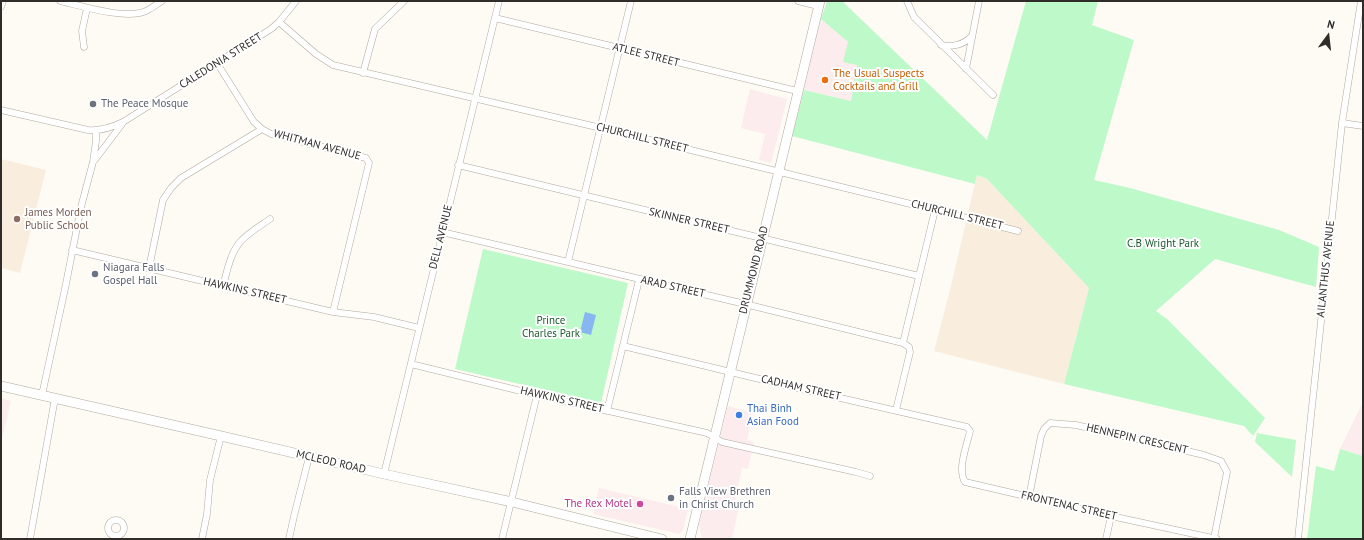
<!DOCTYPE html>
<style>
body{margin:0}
#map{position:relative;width:1364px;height:540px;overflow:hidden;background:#fefaf4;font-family:"PT Sans",sans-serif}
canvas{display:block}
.frame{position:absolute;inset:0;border:2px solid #2f2c29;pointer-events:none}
.north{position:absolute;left:1308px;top:16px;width:40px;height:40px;-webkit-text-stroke:3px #fff;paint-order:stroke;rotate:15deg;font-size:11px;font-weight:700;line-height:16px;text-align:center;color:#2f2c29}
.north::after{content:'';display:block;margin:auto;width:14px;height:18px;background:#2f2c29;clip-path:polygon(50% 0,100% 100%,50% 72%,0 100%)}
</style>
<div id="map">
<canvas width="1364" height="540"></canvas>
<div class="frame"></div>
<div class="north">N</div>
</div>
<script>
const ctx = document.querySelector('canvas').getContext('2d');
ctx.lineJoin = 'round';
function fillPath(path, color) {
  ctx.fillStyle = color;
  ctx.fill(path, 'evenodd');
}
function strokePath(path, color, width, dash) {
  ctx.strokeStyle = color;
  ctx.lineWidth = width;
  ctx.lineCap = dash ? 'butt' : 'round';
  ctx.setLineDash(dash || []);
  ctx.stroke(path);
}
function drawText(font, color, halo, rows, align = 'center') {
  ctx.font = font + ' "PT Sans",sans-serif';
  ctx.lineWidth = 4;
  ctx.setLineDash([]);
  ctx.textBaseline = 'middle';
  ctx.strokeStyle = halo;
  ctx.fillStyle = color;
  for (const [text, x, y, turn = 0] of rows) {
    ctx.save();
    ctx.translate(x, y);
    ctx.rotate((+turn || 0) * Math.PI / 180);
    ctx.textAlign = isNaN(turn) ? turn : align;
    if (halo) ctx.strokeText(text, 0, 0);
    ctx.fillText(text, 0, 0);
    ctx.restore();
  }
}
const commercial = new Path2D(`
 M821,19L848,42L857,65L851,101L804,90Z
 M750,89L787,99L771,163L759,160L765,134L741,128Z
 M1,398L11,401L1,443Z
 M1363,402V456L1340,449Z
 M728,406L753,413L747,440L754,442L748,469L742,468L734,505L739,506L732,539H702L699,524Z
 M599,488L688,509L683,530L679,534L593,514Z`);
const built = new Path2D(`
 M1,159L46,170L20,273L1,268Z
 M977,175L987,179L1089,288L1064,384L934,351L950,290Z`);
const green = new Path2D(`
 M827,1H842L987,140L1026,1H1098L1092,25L1134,40L1094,180L1130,188L1279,230L1319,247L1316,287L1215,259L1156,311L1167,319L1265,418L1253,436L1244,426L1064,384L1089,288L987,179L977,175L975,184L792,136L804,90L851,101L857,65L843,62L848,42L821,19Z
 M483,249L628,283L601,403L455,369Z
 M1257,433L1296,440L1292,477L1255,442Z
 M1340,449L1363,456V539H1307L1316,466L1334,471Z`);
const water = new Path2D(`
 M585,312L596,315L591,335L580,332Z`);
const street = new Path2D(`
 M60,1C82,6 125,20 146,11C152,8 157,4 162,1
 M798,1L818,6
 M907,1L914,17L993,95
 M1,7L3,1
 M495,18L797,91
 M279,22L316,54L333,65L601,128L935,210L1018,231
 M941,45C954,47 963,45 972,36
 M84,47L82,31L87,8
 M217,63L254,122L262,129L271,134L362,157L366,158L369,163L333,312
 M966,69L979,1
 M363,73L375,29L404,1
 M1,110L88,130C101,131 111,128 123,122L271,29L279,22L296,1
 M1342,123L1363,126
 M94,161L122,124
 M458,165L919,276
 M442,232L745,304L903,343L909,347L910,352L896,410
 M72,250L333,312L374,317L419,328
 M568,262L631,1
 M149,268L163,200L171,188L181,178L262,129
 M223,286C227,272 230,254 240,242C248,233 260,226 270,219
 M903,343L935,210
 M623,346L801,389L967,427L970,431C967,445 957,469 965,482L1111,516L1217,539
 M411,364L537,395L707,433L722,442L856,472L870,476
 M42,395L66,284L81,207L93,162L96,141V131
 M607,411L639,280
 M384,474L499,1
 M1029,497L1041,436L1044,429L1050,423L1076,425L1204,455L1221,461L1227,472L1214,538
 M108 528a8 8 0 1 1 16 0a8 8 0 1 1-16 0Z
 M30,539L55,398
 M202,539L207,514L210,480L221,436
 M289,539L294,516L309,457
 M502,539L537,395
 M1106,539L1111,516
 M1298,539L1342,123L1361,1`);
const secondary = new Path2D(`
 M1,386L221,436L384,474L512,502L662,539
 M690,539L820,1`);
const markers = [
 [825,80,4,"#e8710a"],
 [93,104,4,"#6b7280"],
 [17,219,4,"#8d6e63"],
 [95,274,4,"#6b7280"],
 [739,415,4,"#3f7fe0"],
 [671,498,4,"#6b7280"],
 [640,504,4,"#d1479c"]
];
const streetNames = [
 ["ATLEE STREET",646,55,14],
 ["CALEDONIA STREET",221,61,-32],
 ["CHURCHILL STREET",642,138,14],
 ["WHITMAN AVENUE",317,145,15],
 ["CHURCHILL STREET",957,215,14],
 ["SKINNER STREET",689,221,13],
 ["DELL AVENUE",441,237,-76],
 ["AILANTHUS AVENUE",1326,269,-84],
 ["DRUMMOND ROAD",754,270,-76],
 ["ARAD STREET",673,287,13],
 ["HAWKINS STREET",245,291,13],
 ["CADHAM STREET",801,388,13],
 ["HAWKINS STREET",562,400,13],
 ["HENNEPIN CRESCENT",1137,439,13],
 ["MCLEOD ROAD",331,462,13],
 ["FRONTENAC STREET",1069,506,13]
];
const foodNames = [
 ["The Usual Suspects",833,74],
 ["Cocktails and Grill",833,87]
];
const worshipNames = [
 ["The Peace Mosque",101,104],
 ["Niagara Falls",103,268],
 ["Gospel Hall",103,281],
 ["Falls View Brethren",679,492],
 ["in Christ Church",679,505]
];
const educationNames = [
 ["James Morden",25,213],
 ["Public School",25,226]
];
const parkNames = [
 ["C.B Wright Park",1163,244],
 ["Prince",551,321],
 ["Charles Park",551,334]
];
const shopNames = [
 ["Thai Binh",747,409],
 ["Asian Food",747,422]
];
const hotelNames = [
 ["The Rex Motel",632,504]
];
fillPath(commercial, '#fceced');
fillPath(built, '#f9eedd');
fillPath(green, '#bef9ca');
fillPath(water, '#87b6f1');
strokePath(street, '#afa89f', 7);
strokePath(secondary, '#afa89f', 10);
strokePath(street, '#fff', 6);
strokePath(secondary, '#fff', 9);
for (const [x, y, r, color] of markers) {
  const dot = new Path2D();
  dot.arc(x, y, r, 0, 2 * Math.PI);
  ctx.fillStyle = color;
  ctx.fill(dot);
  strokePath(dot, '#fff', 1.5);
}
drawText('11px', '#2f2c29', '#fff', streetNames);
drawText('11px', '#c56008', '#fff', foodNames, 'left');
drawText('11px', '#5b616d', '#fff', worshipNames, 'left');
drawText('11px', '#785e54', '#fff', educationNames, 'left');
drawText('11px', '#1c592f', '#fff', parkNames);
drawText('11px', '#366cbe', '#fff', shopNames, 'left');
drawText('11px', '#b23c85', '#fff', hotelNames, 'right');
</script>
